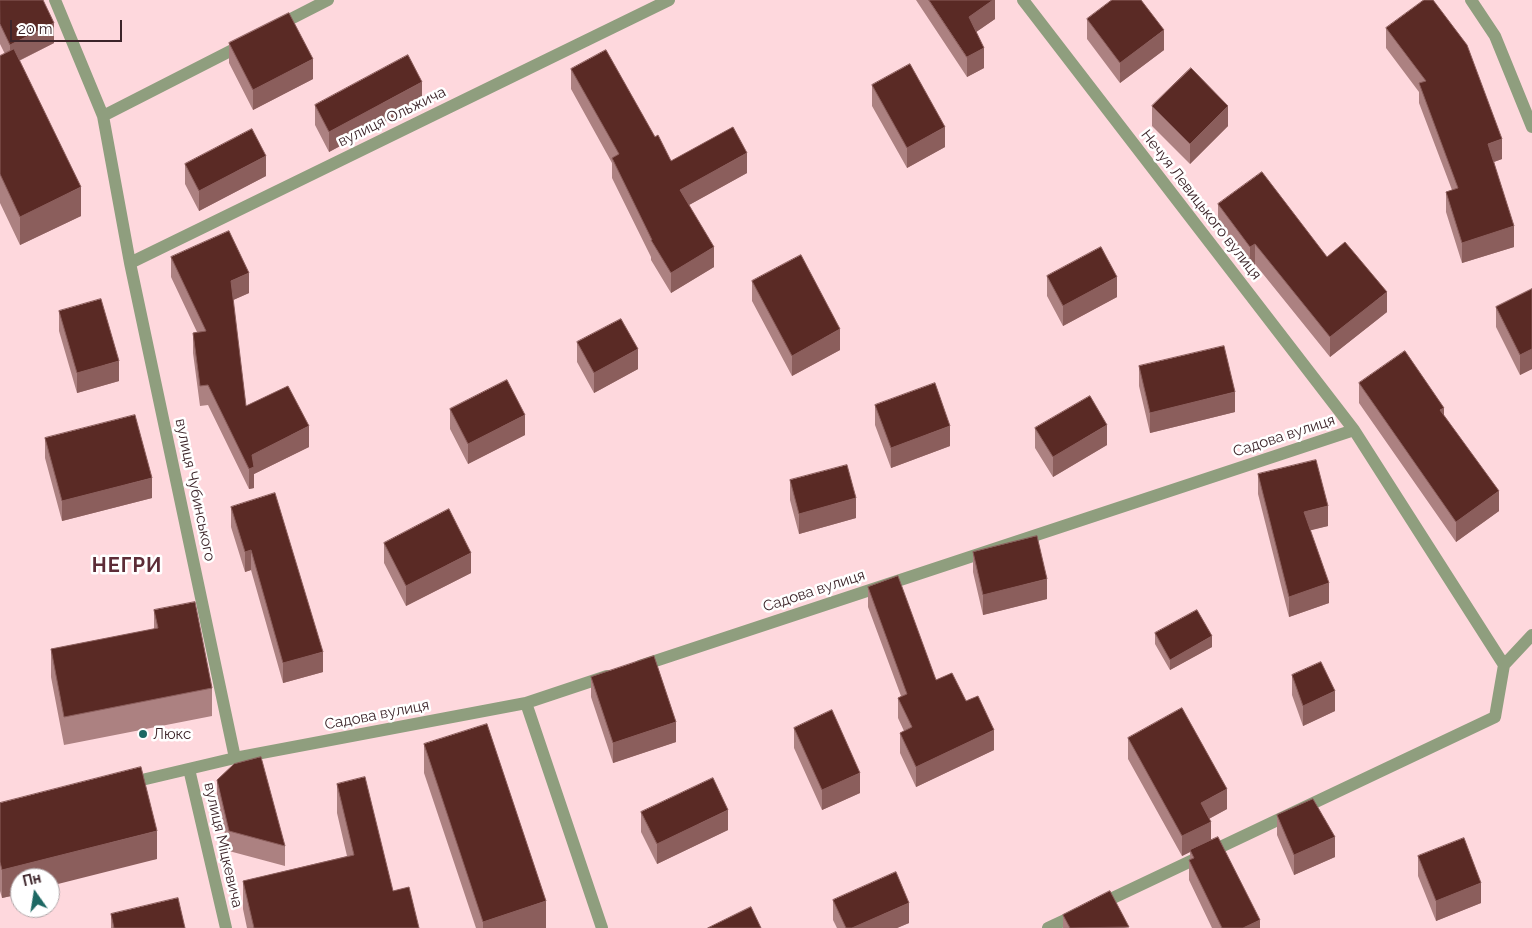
<!DOCTYPE html>
<meta charset="utf-8">
<style>
body{margin:0}
#map{position:relative;width:1532px;height:928px;overflow:hidden;background:#fed8dd;font-family:Raleway,sans-serif}
canvas{display:block}
.north{position:absolute;left:10px;top:868px;width:50px;height:50px;box-sizing:border-box;background:#fff;border:1px solid #b1a7a9;border-radius:50%;rotate:347deg;font-size:14px;font-weight:700;line-height:20px;text-align:center;color:#3c2429}
.north::after{content:'';display:block;margin:auto;width:18px;height:22px;background:#1d6863;clip-path:polygon(50% 0,100% 100%,50% 72%,0 100%)}
.scale{position:absolute;left:10px;top:20px;width:112px;height:22px;box-sizing:border-box;border:2px solid #3c2429;border-top:0;padding-left:6px;font-size:15px;line-height:18px;white-space:nowrap;color:#3c2429;-webkit-text-stroke:4px #fff;paint-order:stroke}
</style>
<div id="map">
<canvas width="1532" height="928"></canvas>
<div class="north">Пн</div>
<div class="scale">20 m</div>
</div>
<script>
const ctx = document.querySelector('canvas').getContext('2d');
ctx.lineJoin = 'round';
function strokePath(path, color, width, dash) {
  ctx.strokeStyle = color;
  ctx.lineWidth = width;
  ctx.lineCap = dash ? 'butt' : 'round';
  ctx.setLineDash(dash || []);
  ctx.stroke(path);
}
function fillPath(path, color) {
  ctx.fillStyle = color;
  ctx.fill(path, 'evenodd');
}
function drawText(font, color, halo, rows, align = 'center') {
  ctx.font = font + ' Raleway,sans-serif';
  ctx.lineWidth = 5;
  ctx.setLineDash([]);
  ctx.textBaseline = 'middle';
  ctx.strokeStyle = halo;
  ctx.fillStyle = color;
  for (const [text, x, y, turn = 0] of rows) {
    ctx.save();
    ctx.translate(x, y);
    ctx.rotate((+turn || 0) * Math.PI / 180);
    ctx.textAlign = isNaN(turn) ? turn : align;
    if (halo) ctx.strokeText(text, 0, 0);
    ctx.fillText(text, 0, 0);
    ctx.restore();
  }
}
const minor = new Path2D(`
 M55,0L103,116L130,263L235,758L129,783
 M1023,0L1354,430
 M1471,0L1495,36L1532,127
 M277,26L328,0
 M103,116L244,44
 M130,263L669,0
 M1504,665L1532,635
 M640,666L1354,430L1504,665L1495,717L1098,905
 M526,703L607,676
 M235,758L526,703L602,928
 M189,769L226,928
 M1048,928L1078,914`);
const wall = new Path2D(`
 M0,0L54,43L19,61L81,216L20,245L0,203V56L5,54L0,44Z
 M916,0H995V19L976,32L984,68L967,77Z
 M1087,19L1164,50L1120,83L1087,39Z
 M1386,28L1502,159L1494,162L1514,247L1462,263L1446,212V192L1452,190L1419,103V92L1386,48Z
 M229,43L313,79L253,110L229,63Z
 M571,69L655,137L671,161L747,173L689,205L714,267L671,293L651,260V257L612,178V163L571,89Z
 M872,85L945,147L907,168L872,106Z
 M422,102L329,152L315,125V105Z
 M1152,106L1228,126L1190,164L1152,126Z
 M185,164L266,176L199,211L185,184Z
 M1218,204L1327,257L1387,312L1330,357L1255,264L1250,267L1218,224Z
 M171,257L249,293L233,300L246,406L309,447L254,474V488L249,489L208,405L200,406L193,353V333L197,332L171,277Z
 M1047,276L1117,297L1063,326L1047,296Z
 M752,281L840,350L792,376L752,301Z
 M1532,289V369L1520,375L1496,327V307Z
 M59,311L119,381L77,393L59,331Z
 M577,342L638,369L594,393L577,362Z
 M1139,366L1235,412L1150,433L1139,386Z
 M1359,383L1444,416L1499,511L1456,542L1359,403Z
 M875,405L950,446L891,468L875,425Z
 M450,409L525,435L468,464L450,429Z
 M1035,428L1107,445L1053,477L1035,448Z
 M45,438L152,498L62,521L45,458Z
 M1258,474L1328,526L1310,530L1329,603L1289,617L1258,494Z
 M790,480L856,518L799,534L790,500Z
 M231,507L323,672L283,683L251,570L245,572L231,527Z
 M384,543L471,573L406,606L384,563Z
 M973,552L1047,599L983,615L973,572Z
 M868,587L936,680L966,701L994,750L916,787L900,753V733L904,731L898,718V698L901,696L868,607Z
 M154,610L212,688V716L64,745L51,677V649L154,629Z
 M1155,633L1212,647L1170,670L1155,644Z
 M1292,675L1335,711L1303,726L1292,695Z
 M591,677L676,742L613,763L591,697Z
 M794,728L860,793L822,810L794,748Z
 M1128,738L1227,809L1209,819L1211,840L1260,928H1212L1189,880V860H1190V852L1182,856L1128,759Z
 M424,744L546,928H476L424,773Z
 M217,780L285,846V866L229,851L217,800Z
 M337,784L393,891L419,928H247L243,909V881L347,856L337,813Z
 M0,803L157,859L20,878V894L2,898L0,891Z
 M641,812L728,830L657,864L641,832Z
 M1277,815L1335,857L1294,875L1277,835Z
 M1418,856L1481,903L1436,921L1418,876Z
 M833,900L909,923L897,928H837L833,920Z
 M111,914L185,928H111Z
 M1063,915L1129,928H1063Z`);
const shadedWall = new Path2D(`
 M993,0H995V19L969,37V17Z
 M54,23V43L10,65V45Z
 M1164,30V50L1120,83V63Z
 M984,48V68L967,77V57Z
 M313,59V79L253,110V90Z
 M422,82V102L329,152V132Z
 M1228,106V126L1190,164V144Z
 M945,127V147L907,168V148Z
 M1502,139V159L1488,164V144Z
 M747,153V173L680,210V190Z
 M266,156V176L199,211V191Z
 M81,187V216L20,245V217Z
 M1514,226V247L1462,263V243Z
 M1255,244V264L1250,267V247Z
 M714,247V267L671,293V273Z
 M249,273V293L231,301V281Z
 M1117,277V297L1063,326V306Z
 M1387,292V312L1330,357V337Z
 M840,329V350L792,376V356Z
 M638,349V369L594,393V373Z
 M1532,349V369L1520,375V355Z
 M119,361V381L77,393V373Z
 M1235,392V412L1150,433V413Z
 M1444,408V428L1440,410Z
 M525,415V435L468,464V444Z
 M1107,425V445L1053,477V457Z
 M309,426V447L254,474V488L249,489V469L252,455Z
 M950,426V446L891,468V448Z
 M152,478V498L62,521V501Z
 M1499,491V511L1456,542V522Z
 M856,498V518L799,534V514Z
 M1328,506V526L1304,532V512Z
 M251,550V570L245,572V552Z
 M471,553V573L406,606V586Z
 M1047,579V599L983,615V595Z
 M1329,583V603L1289,617V597Z
 M1212,636V647L1170,670V660Z
 M323,652V672L283,683V663Z
 M1335,691V711L1303,726V706Z
 M676,722V742L613,763V743Z
 M994,730V750L916,787V767Z
 M860,773V793L822,810V790Z
 M1227,789V809L1201,823V803Z
 M728,810V830L657,864V844Z
 M1211,822V842L1190,850V852L1182,856V836Z
 M157,831V859L50,886V878H20V894L2,898V870Z
 M1335,837V857L1294,875V855Z
 M1481,883V903L1436,921V901Z
 M546,901V928H483V922Z
 M909,903V923L897,928H852Z
 M1260,920V928H1243Z`);
const building = new Path2D(`
 M0,0H43L54,23L10,45L0,24Z
 M929,0H993L969,17L984,48L967,57Z
 M1112,0H1141L1164,30L1120,63L1087,19Z
 M1424,0H1433L1467,45L1502,139L1488,144L1514,226L1462,243L1446,192L1458,188L1419,83L1426,81L1386,28Z
 M289,13L313,59L253,90L229,43Z
 M14,49L81,187L20,217L0,174V56Z
 M606,50L655,137L658,135L671,161L733,127L747,153L680,190L714,247L671,273L651,240H652L612,158L619,154L571,69Z
 M408,55L422,82L329,132L315,105Z
 M910,64L945,127L907,148L872,85Z
 M1191,68L1228,106L1190,144L1152,106Z
 M252,129L266,156L199,191L185,164Z
 M1262,172L1327,257L1345,242L1387,292L1330,337L1255,244L1250,247L1218,204Z
 M229,231L249,273L231,281L246,406L288,386L309,426L252,455L254,467L249,469L208,385L200,386L193,333L206,331L171,257Z
 M1101,247L1117,277L1063,306L1047,276Z
 M801,255L840,329L792,356L752,281Z
 M1532,289V349L1520,355L1496,307Z
 M101,299L119,361L77,373L59,311Z
 M621,319L638,349L594,373L577,342Z
 M1224,346L1235,392L1150,413L1139,366Z
 M1405,351L1444,408L1440,410L1499,491L1456,522L1359,383Z
 M507,380L525,415L468,444L450,409Z
 M935,383L950,426L891,448L875,405Z
 M1090,396L1107,425L1053,457L1035,428Z
 M135,415L152,478L62,501L45,438Z
 M1316,460L1328,506L1304,512L1329,583L1289,597L1258,474Z
 M847,465L856,498L799,514L790,480Z
 M275,493L323,652L283,663L251,550L245,552L231,507Z
 M449,509L471,553L406,586L384,543Z
 M1037,536L1047,579L983,595L973,552Z
 M898,576L936,680L952,673L966,701L978,696L994,730L916,767L900,733L912,727L898,698L907,694L868,587Z
 M195,602L212,688L64,717L51,649L158,628L154,610Z
 M1197,610L1212,636L1170,660L1155,633Z
 M654,656L676,722L613,743L591,677Z
 M1321,662L1335,691L1303,706L1292,675Z
 M1182,708L1227,789L1201,803L1211,822L1182,836L1128,738Z
 M832,710L860,773L822,790L794,728Z
 M487,724L546,901L483,922L424,744Z
 M261,757L285,846L229,831L217,780L234,764Z
 M141,767L157,831L2,870L0,862V803Z
 M365,777L393,891L409,887L419,928H254L243,881L354,855L337,784Z
 M713,778L728,810L657,844L641,812Z
 M1313,799L1335,837L1294,855L1277,815Z
 M1218,837L1260,920L1243,928H1222L1189,860L1194,858L1190,850Z
 M1464,838L1481,883L1436,901L1418,856Z
 M896,872L909,903L852,928H846L833,900Z
 M1110,891L1129,927L1070,928L1063,915Z
 M178,898L185,928H114L111,914Z
 M751,907L761,928H708Z`);
const markers = [
 [143,734,5,"#1d6863"]
];
const streetNames = [
 ["вулиця Ольжича",392,117,-26],
 ["Нечуя Левицького вулиця",1201,205,52],
 ["Садова вулиця",1284,436,-18],
 ["вулиця Чубинського",195,490,78],
 ["Садова вулиця",814,591,-18],
 ["Садова вулиця",377,715,-11],
 ["вулиця Міцкевича",223,845,77]
];
const poiNames = [
 ["Люкс",153,734]
];
const districtNames = [
 ["НЕГРИ",127,566]
];
strokePath(minor, '#8f9e7e', 12);
fillPath(wall, '#ac8181');
fillPath(shadedWall, '#8b5e5c');
fillPath(building, '#5a2a25');
strokePath(building, '#8b5e5c', 1);
for (const [x, y, r, color] of markers) {
  const dot = new Path2D();
  dot.arc(x, y, r, 0, 2 * Math.PI);
  ctx.fillStyle = color;
  ctx.fill(dot);
  strokePath(dot, '#fff', 2);
}
drawText('15px', '#3c2429', '#fff', streetNames);
drawText('15px', '#3c2429', '#fff', poiNames, 'left');
ctx.letterSpacing = '1px';
drawText('bold 20px', '#5d2c37', '#fff', districtNames);
ctx.letterSpacing = '0px';
</script>
